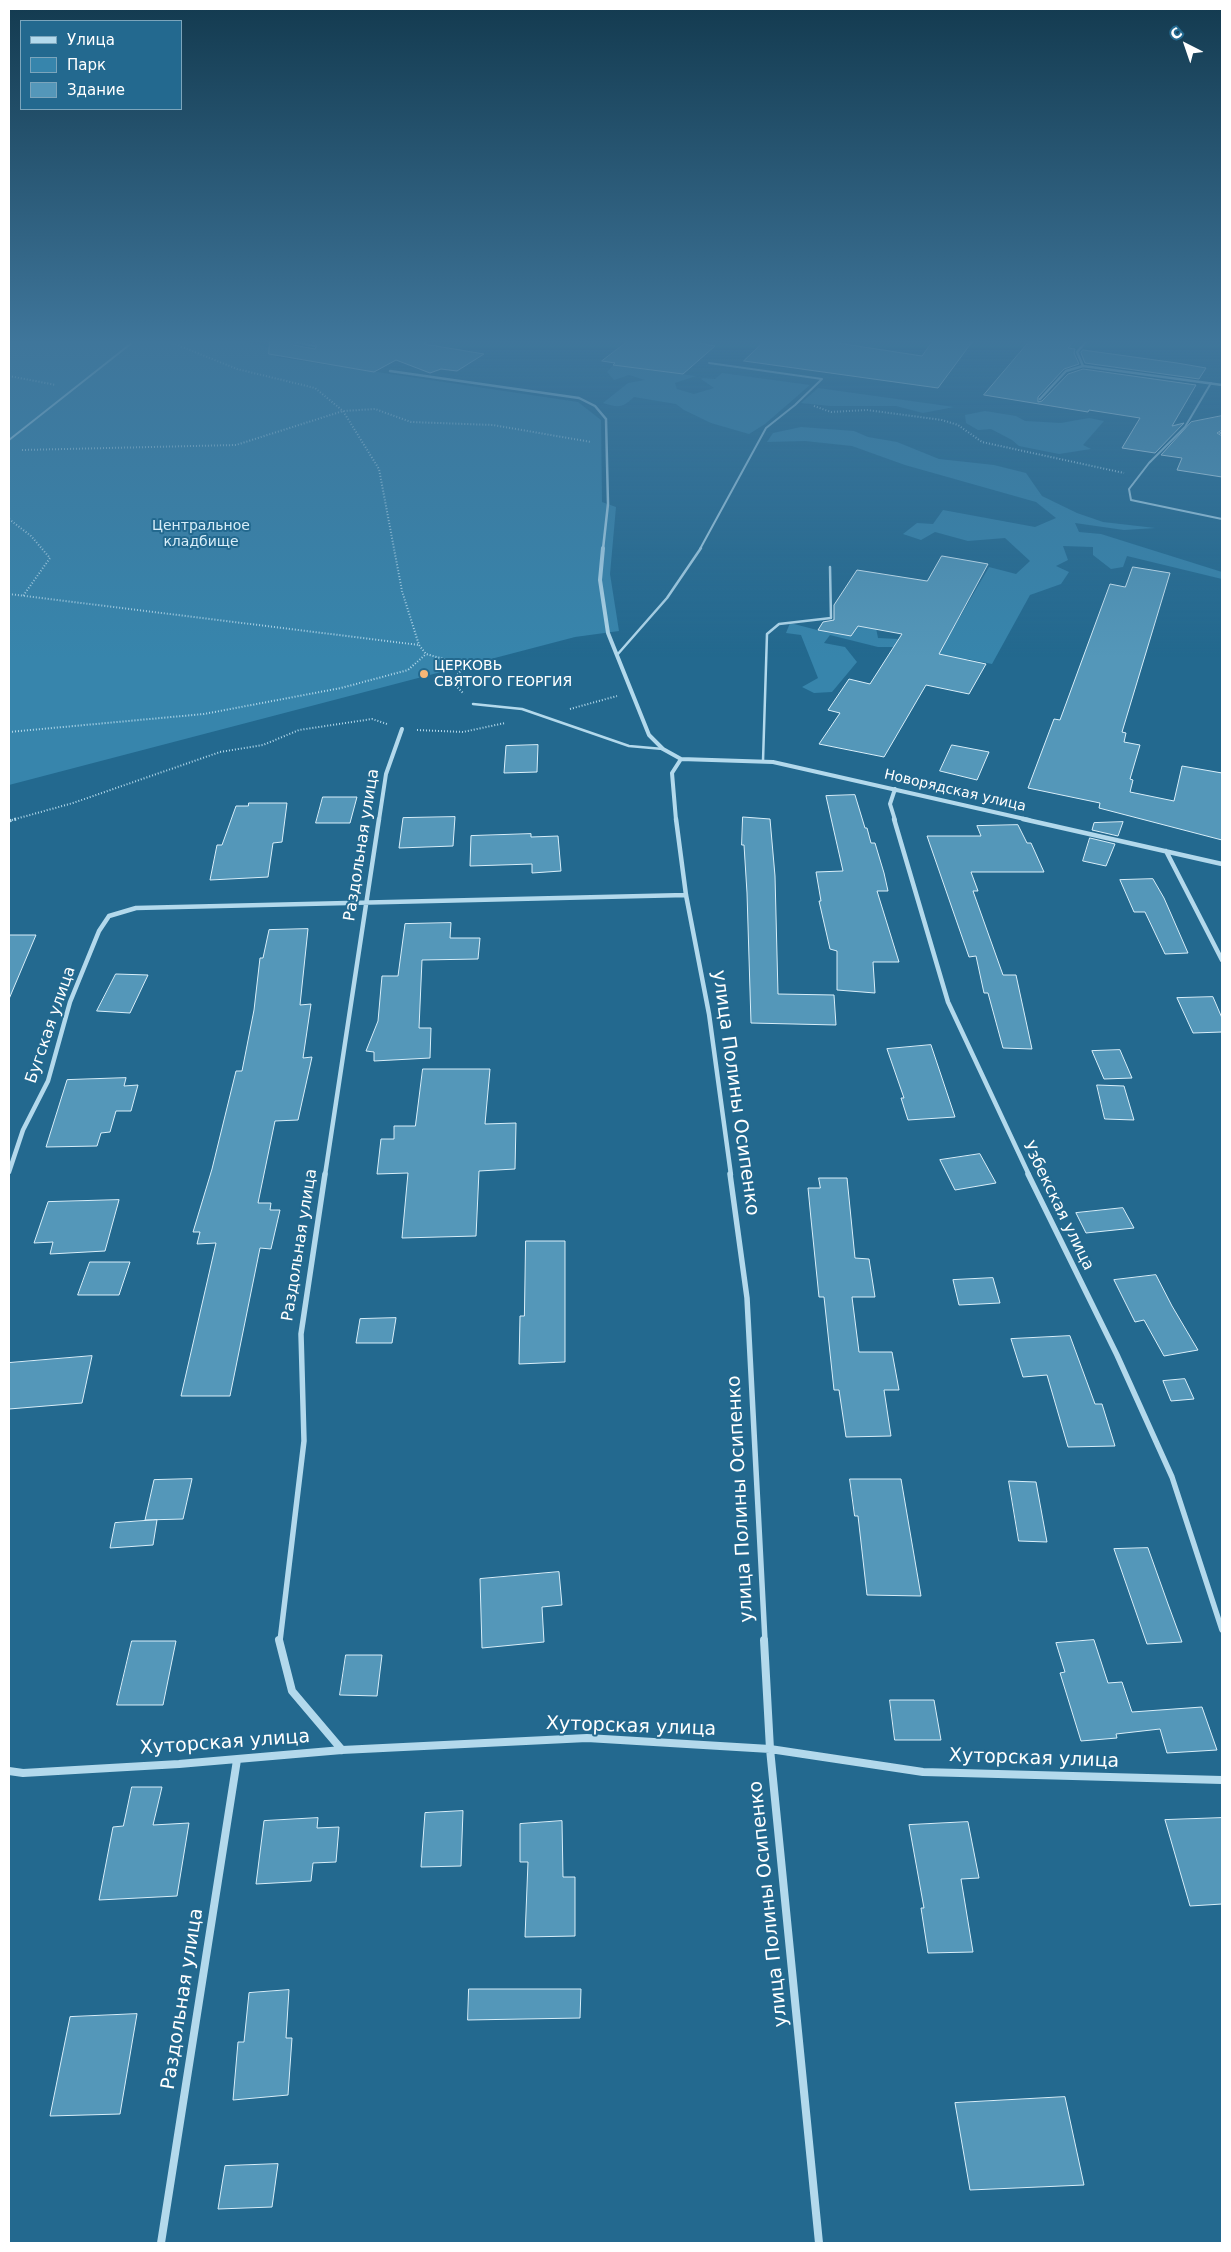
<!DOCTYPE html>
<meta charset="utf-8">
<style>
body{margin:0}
#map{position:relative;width:1231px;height:2252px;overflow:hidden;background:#23698f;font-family:"DejaVu Sans",sans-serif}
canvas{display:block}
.frame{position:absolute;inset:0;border:10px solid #fff;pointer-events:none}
.legend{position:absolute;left:20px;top:20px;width:162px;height:90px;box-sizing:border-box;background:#23698f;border:1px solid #7ba5bc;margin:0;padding:6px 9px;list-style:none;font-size:15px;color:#fff}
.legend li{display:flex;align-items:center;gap:10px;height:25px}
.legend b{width:25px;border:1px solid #7ba5bc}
.north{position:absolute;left:1161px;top:20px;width:50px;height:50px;-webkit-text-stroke:4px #23698f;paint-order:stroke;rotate:319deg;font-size:14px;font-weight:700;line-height:20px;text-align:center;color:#fff}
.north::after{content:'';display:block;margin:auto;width:18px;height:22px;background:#fff;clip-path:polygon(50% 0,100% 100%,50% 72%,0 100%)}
</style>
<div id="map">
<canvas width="1231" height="2252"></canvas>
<div class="frame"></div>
<ul class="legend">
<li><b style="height:6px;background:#b3d9ec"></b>Улица</li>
<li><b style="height:14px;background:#3785ac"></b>Парк</li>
<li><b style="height:14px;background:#5497b9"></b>Здание</li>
</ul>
<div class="north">С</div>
</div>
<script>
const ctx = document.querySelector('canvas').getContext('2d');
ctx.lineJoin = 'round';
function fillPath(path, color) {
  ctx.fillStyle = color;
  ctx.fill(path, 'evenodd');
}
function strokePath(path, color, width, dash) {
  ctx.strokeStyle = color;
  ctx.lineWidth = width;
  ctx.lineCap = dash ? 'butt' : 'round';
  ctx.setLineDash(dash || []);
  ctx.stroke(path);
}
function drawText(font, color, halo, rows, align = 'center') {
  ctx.font = font + ' "DejaVu Sans",sans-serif';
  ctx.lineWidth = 4;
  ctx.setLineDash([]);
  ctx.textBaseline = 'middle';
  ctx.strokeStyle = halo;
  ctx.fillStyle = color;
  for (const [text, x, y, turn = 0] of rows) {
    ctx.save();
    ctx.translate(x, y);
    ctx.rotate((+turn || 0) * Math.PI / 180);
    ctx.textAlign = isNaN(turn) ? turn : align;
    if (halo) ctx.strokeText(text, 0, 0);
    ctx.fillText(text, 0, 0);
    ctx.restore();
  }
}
const green = new Path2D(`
 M9,342H243L279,349L276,357L578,402L601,420L602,502L616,507L610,574L619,631L575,637L9,785Z
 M616,362L641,369L696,376L675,383L677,389L694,394L714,388L701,379L703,378L715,379L722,373L810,385L765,424L749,434L711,423L684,410L676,404L634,397C622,408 619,408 603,403L628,383L645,380L629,375L614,380L607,372Z
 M818,388L954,407L923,413L896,406H830L801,403Z
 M985,411L1016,416L1025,421L1061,423L1089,418L1104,421L1083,445L1091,449L1059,454L1019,446L1012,440L991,429L978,430L966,423L965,415Z
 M801,427L854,431L868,437L897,442L939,459L994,465L1026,473L1042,496L1077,513L1103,522L1155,528L1124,530L1075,523L1079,532L1101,534L1222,572V579L1127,556L1123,567L1111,569L1093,555V547L1063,546L1068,560L1056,566L1069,572L1061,584L1030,595L992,664L967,659L954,661L903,647H878L830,635L824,643L845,647L857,662L832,692L814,693L802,687L818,678L801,635L786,633L790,623L821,631L830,622L875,623L878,638L918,640L943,646L989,567L1016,574L1030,561L1005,538L968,541L935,532L921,540L903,534L917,523L933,524L943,510L1035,527L1056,518L1036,502L905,465L852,446L805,441L767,442L773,433Z`);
const building = new Path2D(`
 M270,342H291L293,345L315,349L317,345L311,342H427L424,344L484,354L457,371L441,369L430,373L396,360L374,372L269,354Z
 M627,342H693L715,346L683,374L613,365L615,363L602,361Z
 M764,342H831L922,356L932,342H972L938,388L744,361Z
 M1029,342H1073L1068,348L1075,349L1074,353L1079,364L1064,369L1038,397V402L1042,401L1068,374L1083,369L1196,385L1172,426L1184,423L1155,453L1122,448L1140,418L1089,410L1088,412L984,395Z
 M1083,350L1177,363L1206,368L1199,379L1085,363L1081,353Z
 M1222,416V430L1217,433L1222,436V477L1177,470L1182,458L1161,455L1191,422Z
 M942,556L988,564L939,654L986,664L969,694L926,685L884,757L819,744L840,713L828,710L849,679L870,684L902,634L858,626L851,636L818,630L823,622L834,620V605L857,570L927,581Z
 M1133,567L1170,573L1122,732L1126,733L1124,742L1140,745L1130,779L1133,780L1130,792L1174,801L1182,766L1222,773V840L1099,808L1100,803L1028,788L1054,719L1060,720L1110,584L1125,587Z
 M538,745L537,772L504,773L506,746Z
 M952,745L989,752L977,780L940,771Z
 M855,795L865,828H867L871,843H875L884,873L888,891H877L899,962H873L875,993L837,990V951L830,949L819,901H821L816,872L843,871L826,796Z
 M323,797H357L350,823H316Z
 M249,803H287L282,842L273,843L268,877L210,880L217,845H222L236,806H248Z
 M455,817L453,846L399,848L403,818Z
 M743,817L770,819L775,876L778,994L834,995L836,1025L751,1023L747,893L744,845H742Z
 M1123,822L1118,836L1092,830L1094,823Z
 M1018,825L1027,843H1031L1044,872H971L978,891H973L1003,975H1016L1032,1049L1003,1048L988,993H984L976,956L969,957L927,836H981L977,826Z
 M531,834V837L558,836L561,871L532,873V864L470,866L471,836Z
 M1090,838L1115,844L1106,866L1083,861Z
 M1153,879L1164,898L1188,953L1165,954L1145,912H1134L1120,880Z
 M451,923L450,938H480L478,959L422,960L419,1028H431L430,1058L374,1061V1052L366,1051L378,1021L382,976H398L405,924Z
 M308,929L300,1005L311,1004L303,1058L312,1057L298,1120L275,1121L258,1203H271L270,1210H280L271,1249L260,1248L230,1396H181L216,1243L197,1244L200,1232H193L212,1169L236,1071H242L254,1010L260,958H263L269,930Z
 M9,935H36L9,999Z
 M116,974L148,975L130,1013L97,1011Z
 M1213,997L1222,1018V1032L1193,1033L1177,998Z
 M931,1045L955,1117L908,1120L901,1098H904L887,1049Z
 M1120,1050L1132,1078L1104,1079L1092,1051Z
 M423,1069H490L485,1124L516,1123L515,1169L479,1171L476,1236L402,1238L408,1173L377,1174L381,1139H394V1126H415Z
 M126,1078L124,1086L138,1085L131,1111H116L110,1132L101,1133L97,1146L46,1147L67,1080Z
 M1097,1085L1124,1086L1134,1120L1105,1119Z
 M980,1154L996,1183L955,1190L940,1160Z
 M819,1178H847L855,1258L869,1259L875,1297H852L859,1352H892L899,1390H884L891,1436L846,1437L839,1390H834L824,1297H819L811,1219L808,1188H820Z
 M119,1200L105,1251L50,1254L53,1242L34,1243L48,1202Z
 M1123,1208L1134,1228L1086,1233L1076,1213Z
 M526,1241H565V1362L519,1364L520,1316H524Z
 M90,1262H130L119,1295H78Z
 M1156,1275L1172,1306L1198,1350L1164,1356L1144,1320L1135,1322L1114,1280Z
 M993,1278L1000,1303L959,1305L953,1280Z
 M396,1318L392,1343H356L360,1319Z
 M1070,1336L1095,1404H1102L1115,1446L1068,1447L1047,1375L1023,1377L1011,1339Z
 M92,1356L82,1403L9,1409V1363Z
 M1185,1379L1194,1399L1171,1401L1163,1381Z
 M192,1479L183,1519L145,1520L154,1480Z
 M850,1479H901L921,1596L867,1595L858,1516H855Z
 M1009,1481L1036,1482L1047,1542L1019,1541Z
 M157,1520L153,1545L110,1548L115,1523Z
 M1148,1548L1168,1604L1182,1642L1147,1644L1114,1549Z
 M559,1572L562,1605L542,1607L544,1642L482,1648L480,1579Z
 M1094,1640L1108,1683L1122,1682L1132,1712L1202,1707L1217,1750L1167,1753L1160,1729L1116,1734L1117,1738L1081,1741L1060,1673L1065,1672L1056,1643Z
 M132,1641H176L163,1705H117Z
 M346,1655H382L377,1696L340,1695Z
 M890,1700H934L941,1740H895Z
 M132,1787H162L153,1825L189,1823L177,1896L99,1900L113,1827L123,1826Z
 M463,1811L461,1866L421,1867L425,1813Z
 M318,1818L317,1828L339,1827L336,1862L313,1863L311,1881L256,1884L264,1821Z
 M1222,1818V1904L1190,1906L1165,1820Z
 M562,1821L563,1877H575V1936L525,1937L528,1862H520V1824Z
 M968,1822L979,1878L961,1879L973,1952L928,1953L921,1908H924L909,1825Z
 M469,1989H581L580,2018L468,2020Z
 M289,1990L286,2038H292L288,2095L233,2100L238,2042H244L249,1993Z
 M137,2014L120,2114L50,2116L70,2017Z
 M1065,2097L1084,2185L970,2190L955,2103Z
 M278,2164L272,2207L218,2209L225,2166Z`);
const pathFar1 = new Path2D(`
 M170,342L237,369L315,388L343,411L379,469L402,591L419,645L426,654L465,665L452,682L464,694
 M9,376L56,385
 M814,406L831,412L867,410L942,420L958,425L982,442L1124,473
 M22,450L236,445L343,411L375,409L411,422L493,425L591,442
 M9,519L31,536L50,558L23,596
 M9,594L419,645
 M570,709L617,696
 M417,730L463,732L505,723
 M9,732L204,714L341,688L408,670L426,654
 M12,820L73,803L220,752L263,745L299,730L372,719L387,724`);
const path = new Path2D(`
 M9,821L16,819`);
const laneFar1 = new Path2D(`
 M294,342L315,346
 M1211,383L1185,427L1149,463L1129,489L1131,500L1222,519
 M1220,433H1222
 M9,440L133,342
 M700,549L766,428L795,405L822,379L709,363`);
const lane = new Path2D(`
 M617,655L667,598L701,548
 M473,704L522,709L629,746L663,749
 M763,761L767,634L779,624L831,618L830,567`);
const streetFar4 = new Path2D(`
 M1083,366L1077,352L1086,342
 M390,371L579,398L595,406L606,419L608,504L603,549
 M1040,399L1066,371L1083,366L1222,385`);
const streetFar3 = new Path2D(`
 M603,548L600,580L608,633L649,735L663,749L681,759L773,762L1029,820
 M379,820L386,774L402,729
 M676,820L672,773L681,759
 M895,820L890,804L895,789`);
const streetFar2 = new Path2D(`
 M676,819L686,895L709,1014L731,1175
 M894,819L948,1002L1029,1175
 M1023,819L1222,864
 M1166,851L1222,960
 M9,1172L23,1130L48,1081L70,1002L99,931L109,916L136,908L686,895
 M325,1175L379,819`);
const streetFar1 = new Path2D(`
 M730,1174L747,1298L765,1641
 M1028,1174L1117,1355L1172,1477L1222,1630
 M280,1641L304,1441L301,1334L325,1174`);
const street = new Path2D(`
 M279,1640L292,1691L342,1750
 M764,1640L770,1749L819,2243
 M9,1771L23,1773L179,1764L342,1750L587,1738L770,1749L923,1772L1222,1780
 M161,2243L237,1760`);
const markers = [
 [424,674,5,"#f7b676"]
];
const farParknames = [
 ["Центральное",201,526],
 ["кладбище",201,542]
];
const farPoinames = [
 ["ЦЕРКОВЬ",434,666],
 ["СВЯТОГО ГЕОРГИЯ",434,682]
];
const farStreetnames = [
 ["Новорядская улица",955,791,13]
];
const streetNames = [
 ["Раздольная улица",362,845,-81],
 ["Бугская улица",51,1025,-71],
 ["Узбекская улица",1058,1206,64],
 ["Раздольная улица",300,1245,-81]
];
const nearStreetnames = [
 ["улица Полины Осипенко",735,1093,82],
 ["улица Полины Осипенко",741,1499,-93],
 ["Хуторская улица",631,1727,2],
 ["Хуторская улица",225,1743,-4],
 ["Хуторская улица",1034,1759,2],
 ["улица Полины Осипенко",769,1904,-96],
 ["Раздольная улица",183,1999,-81]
];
fillPath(green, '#3785ac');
fillPath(building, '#5497b9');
strokePath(building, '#d8eef9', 1);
strokePath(pathFar1, '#b3d9ec', 2, [1, 2]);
strokePath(path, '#b3d9ec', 3, [2.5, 3]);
strokePath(laneFar1, '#b3d9ec', 2);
strokePath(lane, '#b3d9ec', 2.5);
strokePath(streetFar4, '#b3d9ec', 2.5);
strokePath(streetFar3, '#b3d9ec', 4);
strokePath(streetFar2, '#b3d9ec', 4.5);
strokePath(streetFar1, '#b3d9ec', 5.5);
strokePath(street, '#b3d9ec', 8);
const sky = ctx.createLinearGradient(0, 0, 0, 658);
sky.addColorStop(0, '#133a4f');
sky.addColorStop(0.52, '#3f769b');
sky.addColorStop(1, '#3f769b00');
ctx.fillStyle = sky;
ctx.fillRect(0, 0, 1231, 658);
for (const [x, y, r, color] of markers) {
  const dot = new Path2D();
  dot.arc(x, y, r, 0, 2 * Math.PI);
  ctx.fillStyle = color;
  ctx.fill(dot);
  strokePath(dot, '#23698f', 2);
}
drawText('14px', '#d8eef9', '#23698f', farParknames);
drawText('14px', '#fff', '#23698f', farPoinames, 'left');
drawText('14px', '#fff', '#23698f', farStreetnames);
drawText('16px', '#fff', '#23698f', streetNames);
drawText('19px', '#fff', '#23698f', nearStreetnames);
</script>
